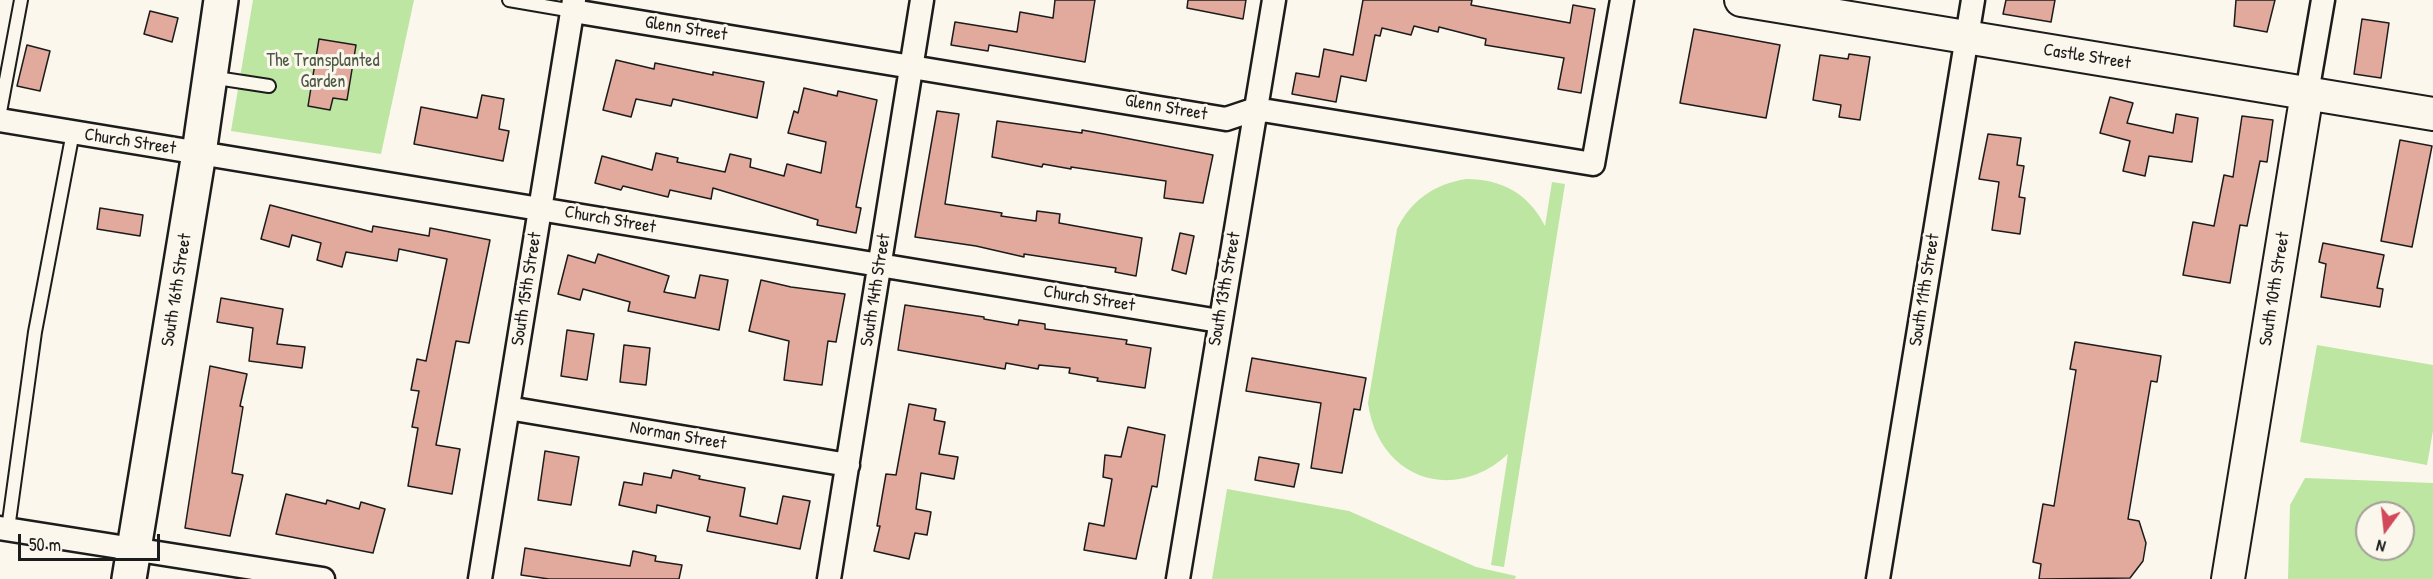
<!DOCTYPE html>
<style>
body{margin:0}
#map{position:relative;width:2433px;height:579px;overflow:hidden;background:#fbf7ec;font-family:"Patrick Hand",sans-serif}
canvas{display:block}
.north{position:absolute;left:2355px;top:501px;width:60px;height:60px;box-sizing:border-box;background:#fbf7ec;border:2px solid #a29f99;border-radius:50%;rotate:195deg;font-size:16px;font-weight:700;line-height:24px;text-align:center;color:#1c1c1c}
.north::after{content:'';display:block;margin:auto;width:21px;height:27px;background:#d1495b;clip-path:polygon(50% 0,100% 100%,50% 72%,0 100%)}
.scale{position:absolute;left:18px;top:534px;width:142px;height:27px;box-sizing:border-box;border:3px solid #1c1c1c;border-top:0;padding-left:8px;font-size:18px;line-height:21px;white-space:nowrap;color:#1c1c1c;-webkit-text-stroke:4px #fbf7ec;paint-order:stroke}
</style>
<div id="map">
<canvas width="2433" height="579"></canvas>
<div class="north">N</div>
<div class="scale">50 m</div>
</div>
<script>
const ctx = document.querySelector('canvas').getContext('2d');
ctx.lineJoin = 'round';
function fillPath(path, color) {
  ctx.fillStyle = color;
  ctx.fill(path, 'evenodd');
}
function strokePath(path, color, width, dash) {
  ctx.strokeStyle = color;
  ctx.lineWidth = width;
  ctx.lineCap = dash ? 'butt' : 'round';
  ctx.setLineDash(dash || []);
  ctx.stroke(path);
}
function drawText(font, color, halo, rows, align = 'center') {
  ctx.font = font + ' "Patrick Hand",sans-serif';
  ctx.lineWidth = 6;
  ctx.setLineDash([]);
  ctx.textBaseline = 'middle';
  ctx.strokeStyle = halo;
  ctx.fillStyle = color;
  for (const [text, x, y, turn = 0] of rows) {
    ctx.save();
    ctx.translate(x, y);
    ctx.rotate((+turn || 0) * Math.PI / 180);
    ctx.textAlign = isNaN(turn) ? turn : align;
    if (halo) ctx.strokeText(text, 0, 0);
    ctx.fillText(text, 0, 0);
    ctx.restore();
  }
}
const green = new Path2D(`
 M253,0H414L381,154L231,131Z
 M1466,179C1502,179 1529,194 1545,226L1552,182L1565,184L1504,567L1491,565L1508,454C1453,505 1378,478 1368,403L1397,229C1411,200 1435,184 1466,179Z
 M2317,345L2433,365V431L2427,465L2300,442Z
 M2305,478L2433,483V579H2288L2290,505ZM2367,513H2403V549H2367Z
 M1227,489L1349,511L1476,567L1516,576L1515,579H1212Z`);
const building = new Path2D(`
 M1055,0H1095L1085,62L989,45L988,51L951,45L955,22L1017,32L1020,12L1053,18Z
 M1188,0H1246L1243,19L1187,8Z
 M1363,0H1472L1471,5L1570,23L1573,5L1595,9L1581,93L1558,89L1564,58L1485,45L1486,39L1439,27L1438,32L1414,26L1411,35L1382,28L1380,36L1375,35L1366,81L1341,76L1336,102L1292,94L1296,73L1319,77L1324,49L1353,55Z
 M2006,0H2055L2051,22L2003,14Z
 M2236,0H2275L2267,32L2234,26Z
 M150,11L178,18L172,42L144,34Z
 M2362,19L2389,23L2381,78L2354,74Z
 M1694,29L1780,45L1766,118L1680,103Z
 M319,39L356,45L347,100L333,98L330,110L308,106Z
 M27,45L50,51L40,91L17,86Z
 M1849,54L1870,57L1860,120L1839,117L1841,105L1813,100L1820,55L1848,59Z
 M616,60L654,69L655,63L713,75V72L764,82L757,118L673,99L671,106L636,99L631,117L603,110Z
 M804,88L837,96L838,91L877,100L856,207L861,208L856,233L817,225L818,220L713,188L711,199L670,190L668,197L623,186L621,190L595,183L602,156L652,170L656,153L678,158L677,162L725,172L730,154L751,159L750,167L784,176L787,164L821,173L826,142L788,133L794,111L798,113Z
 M482,95L504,99L499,129L509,131L503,161L414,144L421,107L477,118Z
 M2110,97L2133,103L2127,123L2173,133L2176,114L2198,118L2192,162L2149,156L2145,176L2123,171L2130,141L2100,133Z
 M937,111L959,114L945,204L1002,213L1001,216L1036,221L1037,211L1060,214L1059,223L1142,238L1136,276L1115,272L1116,268L1024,254V257L976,246L915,237Z
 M2242,116L2273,120L2267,162L2260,161L2247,226L2240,225L2230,283L2183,275L2193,222L2214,226L2224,175L2233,177Z
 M997,121L1082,133V130L1104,134L1213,155L1203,203L1164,198L1166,181L1071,167V169L1043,164L1042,167L992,157Z
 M1988,134L2021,138L2017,165L2024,166L2019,197L2025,198L2020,234L1992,230L1999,182L1979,179Z
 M2400,140L2432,146L2412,247L2381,241Z
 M270,205L372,232L373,226L429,236L430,228L490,240L469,343L456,341L436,445L460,449L452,494L408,486L418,428L412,427L419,391L411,390L417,359L426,361L447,259L399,249L397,261L346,252L342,267L317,260L321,243L292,235L289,247L261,239Z
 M100,208L143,215L140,236L97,229Z
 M1180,233L1194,236L1186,274L1172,270Z
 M2323,243L2384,255L2377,288L2383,289L2380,307L2321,297L2326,264L2319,262Z
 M598,254L669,276L664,292L695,298L700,275L728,280L719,330L628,311L630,302L583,289L580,300L558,294L568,255L595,263Z
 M761,280L791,287L845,294L836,342L828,341L822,385L784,380L789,341L749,331Z
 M221,298L283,309L277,344L305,347L302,368L249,361L253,328L217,322Z
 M905,305L984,317V319L1018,325L1019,320L1045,324V329L1127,340L1126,344L1151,348L1145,388L1097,381L1098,378L1069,373L1070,368L1039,365L1038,369L1006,363L1005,369L898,350Z
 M567,330L594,334L587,380L561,376Z
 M2075,342L2161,356L2157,382L2151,381L2128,519L2139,521L2146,543L2143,561L2130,578L2039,579L2041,564L2033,562L2043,504L2054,506L2076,370L2070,369Z
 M624,345L650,348L646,385L620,382Z
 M1252,358L1366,378L1360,410L1354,409L1342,473L1311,468L1321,403L1246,391Z
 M210,366L247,374L240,406L243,407L232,473L243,475L230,536L185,528Z
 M909,404L936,409L934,420L945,422L939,454L958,457L954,479L921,473L916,509L931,512L927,535L915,533L909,559L874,551L880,526H877L886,474L896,475Z
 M1128,427L1165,435L1157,487L1152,486L1136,559L1084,550L1089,523L1104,526L1112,479L1103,477L1105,455L1121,457Z
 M545,451L579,457L571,505L538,500Z
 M1259,457L1299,464L1294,487L1255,480Z
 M673,470L700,476L699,479L745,488L740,516L777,524L783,496L810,501L800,549L707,531L710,517L657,505L656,513L619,505L624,482L642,485L644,473L671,478Z
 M286,494L326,504L327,500L359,509L361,502L385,509L373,553L276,534Z
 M525,548L630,566L633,551L656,556L655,561L682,565L679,579H549L521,575Z`);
const lane = new Path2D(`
 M509,0L573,11
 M210,77L269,86
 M0,112L21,0
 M8,529L35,332L73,132`);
const street = new Path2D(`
 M573,11L1226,119L1256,109L1593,164L1622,0
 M2307,93L2323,0
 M0,120L1219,321
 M508,408L848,465
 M0,528L323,579
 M480,579L574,0
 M829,579L922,0
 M1178,579L1274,0
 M1878,579L1973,0`);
const secondary = new Path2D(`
 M1741,0L2433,114
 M2228,579L2307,93`);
const primary = new Path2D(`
 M129,579L199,153L221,0`);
const streetNames = [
 ["Glenn Street",686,29,9],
 ["Castle Street",2087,57,9],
 ["Glenn Street",1166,108,10],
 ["Church Street",130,142,9],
 ["Church Street",610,220,10],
 ["South 15th Street",527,289,-81],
 ["South 13th Street",1225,289,-80],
 ["South 10th Street",2275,289,-81],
 ["South 16th Street",177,290,-81],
 ["South 14th Street",876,290,-81],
 ["South 11th Street",1925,290,-81],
 ["Church Street",1089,299,9],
 ["Norman Street",678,436,10]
];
const parkNames = [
 ["The Transplanted",323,61],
 ["Garden",323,82]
];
fillPath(green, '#bde6a2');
fillPath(building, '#e2a99d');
strokePath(building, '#1c1c1c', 1.5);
strokePath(lane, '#1c1c1c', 16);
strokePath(street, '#1c1c1c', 27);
strokePath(secondary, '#1c1c1c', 36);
strokePath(primary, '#1c1c1c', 38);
strokePath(lane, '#fbf7ec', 12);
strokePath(street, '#fbf7ec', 22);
strokePath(secondary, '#fbf7ec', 32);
strokePath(primary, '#fbf7ec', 33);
drawText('18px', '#1c1c1c', '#fbf7ec', streetNames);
drawText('18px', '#4c5944', '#fbf7ec', parkNames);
</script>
